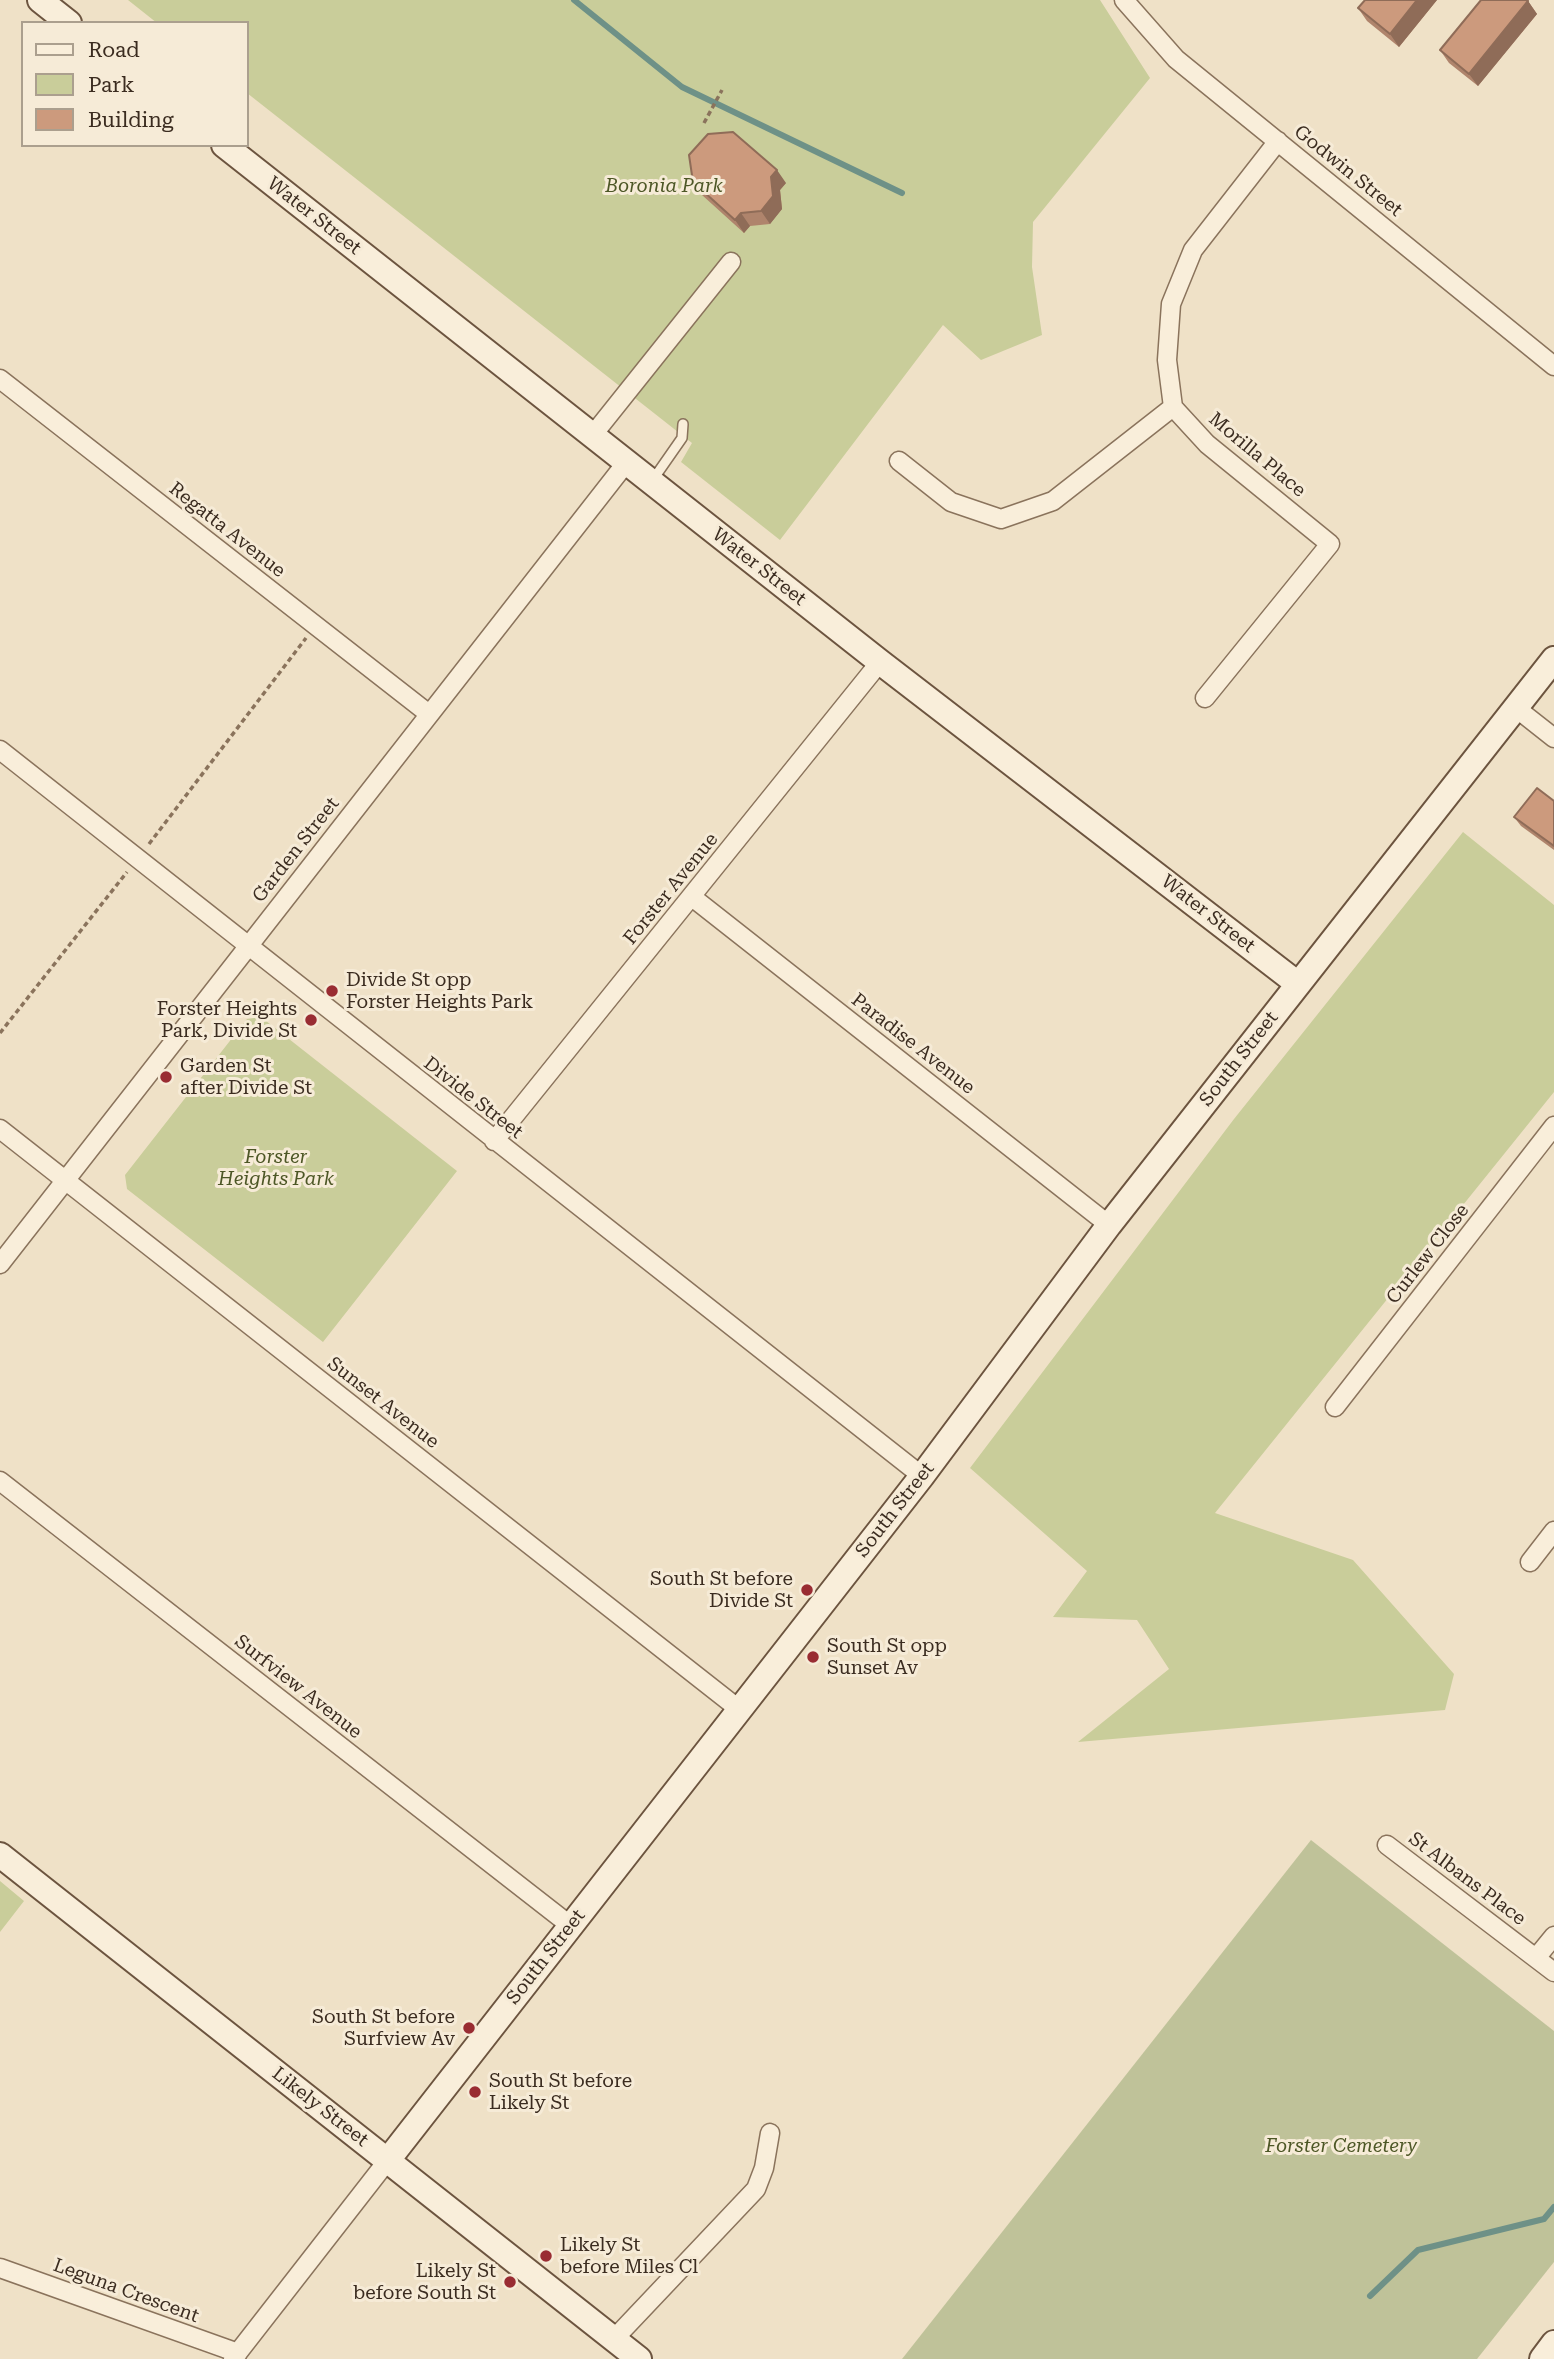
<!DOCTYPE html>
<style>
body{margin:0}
#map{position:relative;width:1554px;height:2359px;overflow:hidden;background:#efe1c7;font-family:"Roboto Serif",serif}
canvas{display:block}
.legend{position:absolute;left:21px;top:21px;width:228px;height:126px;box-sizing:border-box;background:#f6ebd7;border:2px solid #ab9f8e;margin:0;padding:9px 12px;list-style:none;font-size:21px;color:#3b2c20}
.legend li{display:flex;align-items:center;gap:14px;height:35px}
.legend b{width:35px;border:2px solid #ab9f8e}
</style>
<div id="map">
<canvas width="1554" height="2359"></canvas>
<ul class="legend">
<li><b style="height:9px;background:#f9eeda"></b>Road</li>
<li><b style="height:19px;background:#c9cd9a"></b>Park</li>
<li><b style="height:19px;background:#cc9a7d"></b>Building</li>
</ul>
</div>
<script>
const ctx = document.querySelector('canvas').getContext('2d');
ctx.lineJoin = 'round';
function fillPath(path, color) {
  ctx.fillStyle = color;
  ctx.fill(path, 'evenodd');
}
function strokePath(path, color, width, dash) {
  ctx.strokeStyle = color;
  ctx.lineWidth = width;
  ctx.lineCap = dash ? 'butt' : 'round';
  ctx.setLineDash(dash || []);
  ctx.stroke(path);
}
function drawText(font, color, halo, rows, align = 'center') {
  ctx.font = font + ' "Roboto Serif",serif';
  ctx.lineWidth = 6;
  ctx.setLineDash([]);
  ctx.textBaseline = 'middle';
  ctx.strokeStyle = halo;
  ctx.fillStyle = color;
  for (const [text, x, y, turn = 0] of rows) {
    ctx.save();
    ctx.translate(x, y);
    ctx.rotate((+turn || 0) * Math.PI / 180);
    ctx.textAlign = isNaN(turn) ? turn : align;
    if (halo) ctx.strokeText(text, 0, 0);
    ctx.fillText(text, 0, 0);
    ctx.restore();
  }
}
const green = new Path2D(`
 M128,0H1100L1150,78L1033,222L1032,267L1042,335L981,360L943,325L780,540L681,462L692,443L247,93V23H157Z
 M1463,832L1554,905V1092L1215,1513L1353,1560L1454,1674L1445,1710L1078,1742L1169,1669L1137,1620L1053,1617L1087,1571L970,1468L1234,1119Z
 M261,1017L457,1171L323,1342L127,1189L125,1175L247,1019Z
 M0,1881L24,1901L0,1932Z`);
const cemetery = new Path2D(`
 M1311,1840L1554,2031V2262L1477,2359H902Z`);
const stream = new Path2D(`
 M574,0L682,87L902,193
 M1370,2296L1418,2250L1544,2219L1554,2207`);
const path = new Path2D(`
 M704,123L722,90
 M149,844L306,638
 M0,1033L127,872`);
const lane = new Path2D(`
 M652,481L682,438L683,424`);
const street = new Path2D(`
 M1124,0L1176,59L1554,366
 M0,379L429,714
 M592,436L731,262
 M899,461L951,502L1001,519L1053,501L1173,407
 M1205,698L1330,544L1207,444L1173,407L1167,360L1171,304L1193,250L1278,141
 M1516,708L1554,738
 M0,750L922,1476
 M692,897L1109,1225
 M0,1129L740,1710
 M494,1141L880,662
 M0,1264L626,463
 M1335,1407L1554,1126
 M0,1481L571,1926
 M1530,1562L1554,1531
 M1387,1845L1554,1972
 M1536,1958L1554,1936
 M0,2268L238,2353
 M614,2339L756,2189L764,2168L770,2133
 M233,2359L388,2160`);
const secondary = new Path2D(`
 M40,0L69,23
 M224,145L880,662L1298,984
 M0,1855L639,2359
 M388,2160L922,1476L1109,1225L1554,659
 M1542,2359L1554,2343`);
const wall = new Path2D(`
 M1365,0H1437L1399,47L1367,21L1358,8Z
 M1528,1L1537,14L1478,86L1449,63L1440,50Z
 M693,182L786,183L780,190L782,209L770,224L750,226L744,233L702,195Z
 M1554,801V850L1521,826L1514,817Z`);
const shadedWall = new Path2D(`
 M1417,0H1437L1399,47L1390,34Z
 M1528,1L1537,14L1478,86L1469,74Z
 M777,170L786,183L780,190L782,209L770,224L761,211L771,177Z
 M741,213L750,226L744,233L735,220Z`);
const building = new Path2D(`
 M1365,0H1417L1390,34L1358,8Z
 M1481,0H1526L1528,1L1469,74L1440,50Z
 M733,132L777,170L771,177L773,196L761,211L741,213L735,220L693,182L689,155L708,134Z
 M1537,788L1554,801V846L1514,817Z`);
const markers = [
 [332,991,7,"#992c32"],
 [311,1020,7,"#992c32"],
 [166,1077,7,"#992c32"],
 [807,1590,7,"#992c32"],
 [813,1657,7,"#992c32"],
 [469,2028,7,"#992c32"],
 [475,2092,7,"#992c32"],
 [546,2256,7,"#992c32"],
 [510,2282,7,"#992c32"]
];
const streetNames = [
 ["Godwin Street",1348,171,39],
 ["Water Street",314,216,38],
 ["Morilla Place",1257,455,40],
 ["Regatta Avenue",227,530,38],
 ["Water Street",759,567,38],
 ["Garden Street",296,850,-52],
 ["Forster Avenue",671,889,-51],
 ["Water Street",1208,914,38],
 ["Paradise Avenue",913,1044,38],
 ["South Street",1239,1059,-52],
 ["Divide Street",473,1098,38],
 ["Curlew Close",1428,1254,-52],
 ["Sunset Avenue",383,1403,38],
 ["South Street",895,1510,-52],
 ["Surfview Avenue",298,1687,38],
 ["St Albans Place",1467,1879,37],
 ["South Street",546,1957,-52],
 ["Likely Street",320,2107,38],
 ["Leguna Crescent",126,2291,20]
];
const parkNames = [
 ["Boronia Park",664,186],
 ["Forster",276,1157],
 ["Heights Park",276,1179],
 ["Forster Cemetery",1341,2146]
];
const poiNames = [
 ["Divide St opp",346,980],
 ["Forster Heights Park",346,1002],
 ["Forster Heights",297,1009,"right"],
 ["Park, Divide St",297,1031,"right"],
 ["Garden St",180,1066],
 ["after Divide St",180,1088],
 ["South St before",793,1579,"right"],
 ["Divide St",793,1601,"right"],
 ["South St opp",827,1646],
 ["Sunset Av",827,1668],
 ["South St before",455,2017,"right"],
 ["Surfview Av",455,2039,"right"],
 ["South St before",489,2081],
 ["Likely St",489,2103],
 ["Likely St",560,2245],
 ["before Miles Cl",560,2267],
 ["Likely St",496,2271,"right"],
 ["before South St",496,2293,"right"]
];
fillPath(green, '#c9cd9a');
fillPath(cemetery, '#bfc299');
strokePath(stream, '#6e9187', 6);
strokePath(lane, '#8a735c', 12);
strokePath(street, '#8a735c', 21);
strokePath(secondary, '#6c543f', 28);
strokePath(path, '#8a735c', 3.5, [5, 3.5]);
strokePath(lane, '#f9eeda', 9);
strokePath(street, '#f9eeda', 18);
strokePath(secondary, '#f9eeda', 24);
fillPath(wall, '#af846c');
fillPath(shadedWall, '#8f6c58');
fillPath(building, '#cc9a7d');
strokePath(building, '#8f6c58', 2);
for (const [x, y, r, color] of markers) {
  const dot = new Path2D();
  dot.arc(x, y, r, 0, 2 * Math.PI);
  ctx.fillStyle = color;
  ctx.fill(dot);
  strokePath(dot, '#f6ebd7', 2.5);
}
drawText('19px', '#3b2c20', '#f6ebd7', streetNames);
drawText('italic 19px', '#4d5726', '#f6ebd7', parkNames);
drawText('19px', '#3b2c20', '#f6ebd7', poiNames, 'left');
</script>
